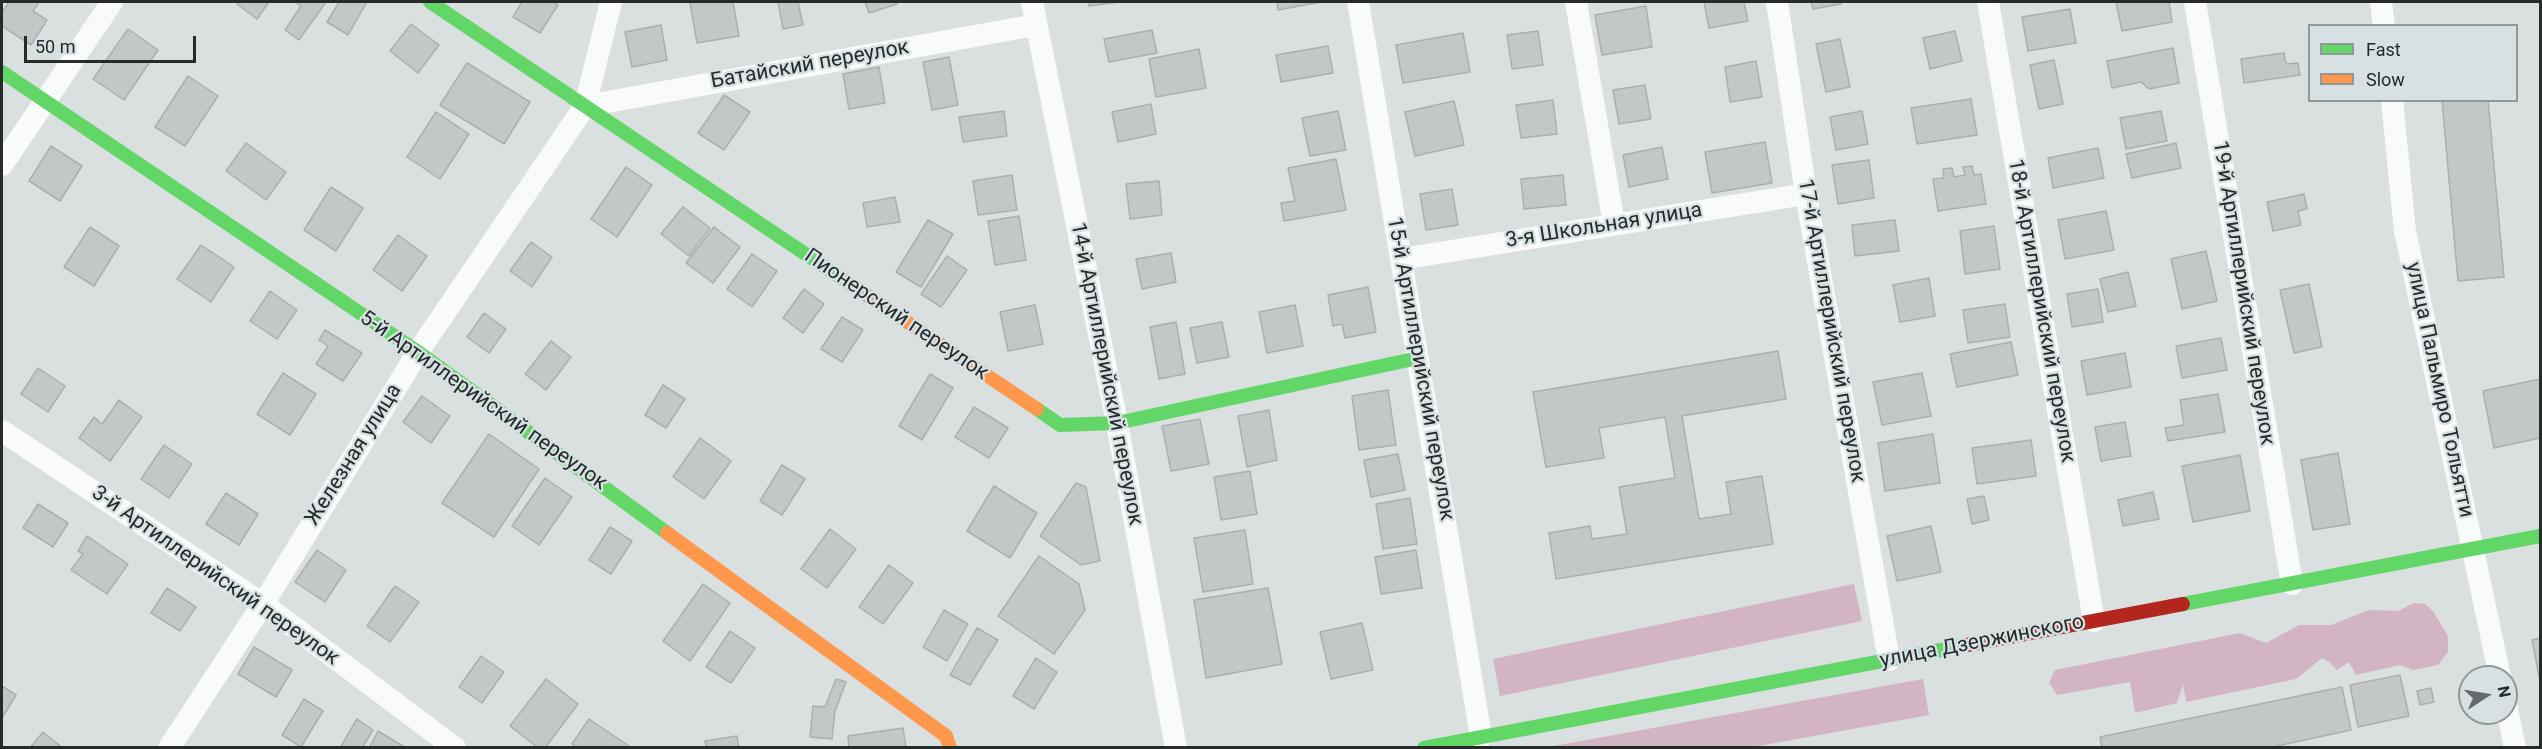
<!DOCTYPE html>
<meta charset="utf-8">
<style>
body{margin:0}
#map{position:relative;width:2542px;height:749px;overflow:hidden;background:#dadfe0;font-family:Roboto,sans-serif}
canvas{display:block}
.frame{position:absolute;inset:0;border:3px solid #262a2b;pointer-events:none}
.legend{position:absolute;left:2308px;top:24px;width:210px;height:78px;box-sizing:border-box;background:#d7e1e3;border:2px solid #909899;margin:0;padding:8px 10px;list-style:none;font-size:18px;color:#262a2b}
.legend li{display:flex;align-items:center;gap:12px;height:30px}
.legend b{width:30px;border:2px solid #909899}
.north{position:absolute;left:2458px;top:665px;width:60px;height:60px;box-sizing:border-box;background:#d7e1e3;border:2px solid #909899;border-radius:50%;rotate:78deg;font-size:16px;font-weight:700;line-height:24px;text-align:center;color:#262a2b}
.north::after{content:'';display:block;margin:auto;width:21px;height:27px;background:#65696a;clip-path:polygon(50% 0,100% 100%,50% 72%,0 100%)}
.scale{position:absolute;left:24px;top:36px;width:172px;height:27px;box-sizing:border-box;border:3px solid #262a2b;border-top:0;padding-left:8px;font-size:18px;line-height:21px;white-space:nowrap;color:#262a2b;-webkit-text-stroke:4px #d7e1e3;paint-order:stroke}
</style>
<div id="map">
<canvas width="2542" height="749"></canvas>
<div class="frame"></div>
<ul class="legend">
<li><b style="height:8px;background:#63d668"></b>Fast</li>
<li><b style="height:8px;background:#ff974d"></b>Slow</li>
</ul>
<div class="north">N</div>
<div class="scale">50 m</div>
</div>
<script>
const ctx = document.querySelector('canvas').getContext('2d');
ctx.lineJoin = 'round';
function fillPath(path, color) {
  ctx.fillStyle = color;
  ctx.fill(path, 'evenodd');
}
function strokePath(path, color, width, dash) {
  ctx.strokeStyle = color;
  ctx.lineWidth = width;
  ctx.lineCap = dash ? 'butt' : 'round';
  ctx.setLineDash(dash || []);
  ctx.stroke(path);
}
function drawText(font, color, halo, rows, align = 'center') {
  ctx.font = font + ' Roboto,sans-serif';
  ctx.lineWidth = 4.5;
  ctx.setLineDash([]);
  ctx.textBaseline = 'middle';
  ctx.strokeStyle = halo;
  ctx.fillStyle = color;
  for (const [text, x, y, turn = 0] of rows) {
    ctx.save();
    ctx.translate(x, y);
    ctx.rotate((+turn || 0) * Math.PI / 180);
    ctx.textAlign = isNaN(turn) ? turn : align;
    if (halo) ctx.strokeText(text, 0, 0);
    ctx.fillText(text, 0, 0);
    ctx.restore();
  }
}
const forest = new Path2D(`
 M1854,584L1862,621L1500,696L1493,659Z
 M2414,603L2425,604L2433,611L2448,636V652L2438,665L2413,670L2400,665L2356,675L2349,662L2337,670L2328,661L2322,658L2296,679L2186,702L2183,684L2177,703L2135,713L2130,682L2057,695L2049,683L2055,670L2240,633L2266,643L2299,625H2331L2369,610L2398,611Z
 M1923,679L1929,715L1753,747H1548Z`);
const building = new Path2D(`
 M9,2H39L33,11L47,20L31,45L2,26V13Z
 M239,2H269L257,19L237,4Z
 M295,2H326L299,40L285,30L301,6Z
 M339,2H367L348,35L327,22Z
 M522,2H552L558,5L540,33L513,17Z
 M699,2H733L739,36L697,43L690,3Z
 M778,2H798L803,25L783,29Z
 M865,2H897V4L869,13Z
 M1089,2H1119L1089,6Z
 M1277,2H1321L1278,10Z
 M1704,2H1744L1748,21L1709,28Z
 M1811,2H1840L1841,4L1813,9Z
 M2116,2H2169L2172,22L2122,31Z
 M1646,6L1652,47L1602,55L1595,15Z
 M2070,9L2076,43L2028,51L2022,17Z
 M411,24L439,45L418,73L390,51Z
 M661,25L667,60L632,67L625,32Z
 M128,29L158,50L124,100L93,79Z
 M1152,30L1157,53L1109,62L1104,39Z
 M1538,31L1543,65L1512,69L1507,35Z
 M1955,31L1962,61L1930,69L1923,38Z
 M1463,33L1470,72L1403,83L1396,45Z
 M1840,39L1850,87L1826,92L1816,44Z
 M1328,46L1333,73L1281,82L1276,55Z
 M2173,48L2179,83L2149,89L2141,82L2112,88L2107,61Z
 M1199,49L1206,88L1156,97L1149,59Z
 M2284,53L2286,64L2298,63L2300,75L2244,83L2241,59Z
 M949,57L958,105L932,110L923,62Z
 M2054,60L2063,104L2039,109L2030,65Z
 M1756,61L1762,97L1730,102L1725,67Z
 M467,63L530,102L504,144L440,105Z
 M879,67L885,103L849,109L843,74Z
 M188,76L218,96L185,146L155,127Z
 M1645,85L1651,119L1619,124L1613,90Z
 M724,95L750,112L724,150L698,133Z
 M1971,99L1977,135L1917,144L1911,108Z
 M1553,100L1557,134L1521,138L1516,105Z
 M2442,100H2488L2504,277L2458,281Z
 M1454,101L1464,145L1415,156L1405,112Z
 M1151,104L1156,134L1118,142L1112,112Z
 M1004,111L1007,136L963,142L959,117Z
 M1338,111L1346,150L1310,156L1302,118Z
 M1862,111L1868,144L1836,150L1830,117Z
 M2161,111L2167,141L2126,149L2120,118Z
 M436,112L469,134L440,179L407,157Z
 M1765,142L1772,183L1712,193L1705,152Z
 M246,143L286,172L266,200L226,171Z
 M2176,143L2181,168L2132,178L2126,154Z
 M51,146L82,166L60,201L29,181Z
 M1662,147L1668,179L1629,187L1623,155Z
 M2098,148L2104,178L2053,188L2048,158Z
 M1336,159L1346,210L1284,221L1281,203L1295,201L1288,168Z
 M1869,160L1874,198L1838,204L1832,165Z
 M1972,166L1974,175L1981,174L1986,204L1938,211L1933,179L1944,178L1943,169L1952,168L1954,177L1965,175L1963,167Z
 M626,167L652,185L617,237L591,219Z
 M1012,175L1017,210L978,215L973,181Z
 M1563,175L1566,205L1524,209L1521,179Z
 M1159,181L1162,215L1130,219L1126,184Z
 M331,187L363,208L336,251L304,230Z
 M1452,189L1458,225L1426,230L1420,194Z
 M2304,194L2307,209L2298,211L2301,225L2273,231L2267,202Z
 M895,197L900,222L867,227L863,203Z
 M683,207L710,228L689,256L661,234Z
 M2106,211L2114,250L2065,259L2058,220Z
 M1019,216L1026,260L995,265L988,221Z
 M928,220L953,234L921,287L896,272Z
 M1895,220L1899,251L1855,256L1852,225Z
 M1994,226L2000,269L1965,274L1960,231Z
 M90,227L119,246L94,286L64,267Z
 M714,227L740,247L713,283L686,263Z
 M398,235L427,256L402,291L373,270Z
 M531,242L552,257L532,287L510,271Z
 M201,245L234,267L211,302L177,279Z
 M2206,251L2217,301L2182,309L2171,259Z
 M1171,253L1176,282L1142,289L1136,259Z
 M752,254L777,271L752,307L727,289Z
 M947,256L967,270L941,307L921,294Z
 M2128,272L2136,306L2108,312L2100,279Z
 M1929,278L1935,316L1900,322L1893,285Z
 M2309,284L2322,347L2294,353L2280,290Z
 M1368,287L1376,332L1345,338L1342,324L1333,326L1328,295Z
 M804,289L824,304L803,333L783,318Z
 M2098,289L2103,322L2072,327L2067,294Z
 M270,291L297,310L277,339L250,321Z
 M2005,304L2010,337L1968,343L1963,310Z
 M1035,305L1043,344L1008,351L1000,312Z
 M1295,305L1303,346L1267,353L1259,312Z
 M484,313L506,329L489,353L467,337Z
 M842,317L863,330L842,362L821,349Z
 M1176,322L1185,374L1159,379L1150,327Z
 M1222,322L1229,357L1197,363L1190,328Z
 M325,330L362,353L343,381L316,364L328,346L319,340Z
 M2221,338L2227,370L2182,378L2176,346Z
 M551,341L571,357L546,390L525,374Z
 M2011,342L2018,375L1957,387L1950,354Z
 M1778,351L1786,399L1682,416L1699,519L1731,514L1726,482L1762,476L1773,544L1556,579L1549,533L1590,526L1592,539L1627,534L1619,487L1675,478L1665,417L1599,428L1604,458L1546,467L1533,392Z
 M2125,353L2131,387L2087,395L2081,361Z
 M38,368L65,386L48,412L21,394Z
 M283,373L316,394L290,435L257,414Z
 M1922,373L1931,416L1882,425L1873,382Z
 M930,374L953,388L922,440L899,426Z
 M2540,379V438L2494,448L2483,391Z
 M663,385L685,399L666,428L645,415Z
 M1388,390L1396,445L1359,450L1352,396Z
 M2218,394L2225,432L2168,441L2165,428L2184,425L2180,400Z
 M422,396L450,416L431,443L403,422Z
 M119,400L142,417L110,461L79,438L94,417L102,424Z
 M974,407L1008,428L989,458L955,437Z
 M1269,410L1277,460L1247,467L1238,416Z
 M1200,419L1209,464L1171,471L1162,426Z
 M2125,422L2131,456L2101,461L2095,427Z
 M489,434L539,469L494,537L442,503Z
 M1933,434L1940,483L1885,491L1878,443Z
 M700,438L731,461L704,499L673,477Z
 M2031,440L2036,476L1977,484L1972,448Z
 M164,445L192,464L169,498L141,479Z
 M2338,453L2350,524L2313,530L2301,460Z
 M1398,454L1405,490L1371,497L1364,460Z
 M2240,455L2250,511L2193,522L2182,466Z
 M782,465L805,479L782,515L760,501Z
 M1250,471L1257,514L1221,520L1214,477Z
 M545,478L572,497L539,545L512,526Z
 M1076,483L1086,487L1100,561L1081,565L1040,536Z
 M994,486L1037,513L1010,558L967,531Z
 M2153,492L2159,519L2123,526L2118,500Z
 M226,493L258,514L239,545L206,524Z
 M1984,496L1989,520L1972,524L1967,499Z
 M1410,498L1417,544L1383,549L1376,504Z
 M38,504L68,523L53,547L23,528Z
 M1931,526L1941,572L1897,581L1887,536Z
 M610,527L632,541L611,574L589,560Z
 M830,529L856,549L827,588L801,569Z
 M1245,530L1253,584L1203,592L1194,538Z
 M87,536L128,564L107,594L71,570L83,554L78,551Z
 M317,550L346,570L325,602L295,582Z
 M1416,550L1422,588L1381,594L1375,557Z
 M1039,556L1079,584L1085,610L1054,654L998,616Z
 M889,565L913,583L883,624L859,607Z
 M703,584L730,603L690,661L663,641Z
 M395,586L419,602L390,642L367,626Z
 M167,588L196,607L180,631L151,613Z
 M1268,588L1282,664L1206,678L1194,600Z
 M944,610L968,624L947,661L923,647Z
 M1362,623L1373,670L1331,679L1320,632Z
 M977,628L998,640L970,685L950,675Z
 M730,631L755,648L731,683L706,667Z
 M2540,638V681L2532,640Z
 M254,647L292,670L276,697L238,674Z
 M481,656L504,672L482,703L459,687Z
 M1036,658L1057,672L1034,709L1013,696Z
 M2400,675L2409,716L2358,727L2350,685Z
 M546,679L578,704L545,748H538L510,726Z
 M836,679L846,682L835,711L832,739L810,737L813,706L825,707Z
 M2,686L16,695L2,718Z
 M2342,687L2351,730L2268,748H2102L2100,737Z
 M2431,688L2434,702L2420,705L2417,691Z
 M304,699L323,711L301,747L282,735Z
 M357,719L373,730L362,748H340Z
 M589,719L632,748H577L572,744Z
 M903,728L906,748H849L848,736Z
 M378,731L406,748H369Z
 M43,732L63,748H30Z
 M737,736L739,748H707L705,741Z`);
const street = new Path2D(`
 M1032,2L1117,423L1176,748
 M1358,2L1481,737
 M1576,2L1614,224
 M1777,2L1806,194L1889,660
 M1988,2L2094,621
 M2195,2L2292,584
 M2381,2L2384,26
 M2392,100L2405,231L2500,677
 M585,106L1036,25
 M2,165L112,2
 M1401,259L1806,194
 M2,431L263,604L455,748
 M2506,704L2515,748
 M169,748L263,604L418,352L585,106L611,2`);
const fast = new Path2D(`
 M430,2L868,296
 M2,72L418,352L667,533
 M1037,409L1060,425L1117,423L1418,358
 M2183,604L2540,536
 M1424,748L1967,645`);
const slow = new Path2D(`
 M868,296L1037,409
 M667,533L946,736L950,748`);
const jam = new Path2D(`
 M1967,645L2183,604`);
const streetNames = [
 ["Батайский переулок",810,65,-10],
 ["3-я Школьная улица",1604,226,-9],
 ["19-й Артиллерийский переулок",2243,293,81],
 ["18-й Артиллерийский переулок",2041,311,80],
 ["Пионерский переулок",896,315,34],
 ["17-й Артиллерийский переулок",1831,331,80],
 ["15-й Артиллерийский переулок",1420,369,80],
 ["14-й Артиллерийский переулок",1106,374,79],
 ["улица Пальмиро Тольятти",2439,390,78],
 ["5-й Артиллерийский переулок",483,401,35],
 ["Железная улица",354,455,-58],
 ["3-й Артиллерийский переулок",215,576,35],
 ["улица Дзержинского",1982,642,-11]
];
fillPath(forest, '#d3b4c5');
fillPath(building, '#c3c7c7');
strokePath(building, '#abafb0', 1.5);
strokePath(street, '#f9fafa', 22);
strokePath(fast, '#63d668', 14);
strokePath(slow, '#ff974d', 14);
strokePath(jam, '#b3261e', 14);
drawText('21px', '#262a2b', '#d7e1e3', streetNames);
</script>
